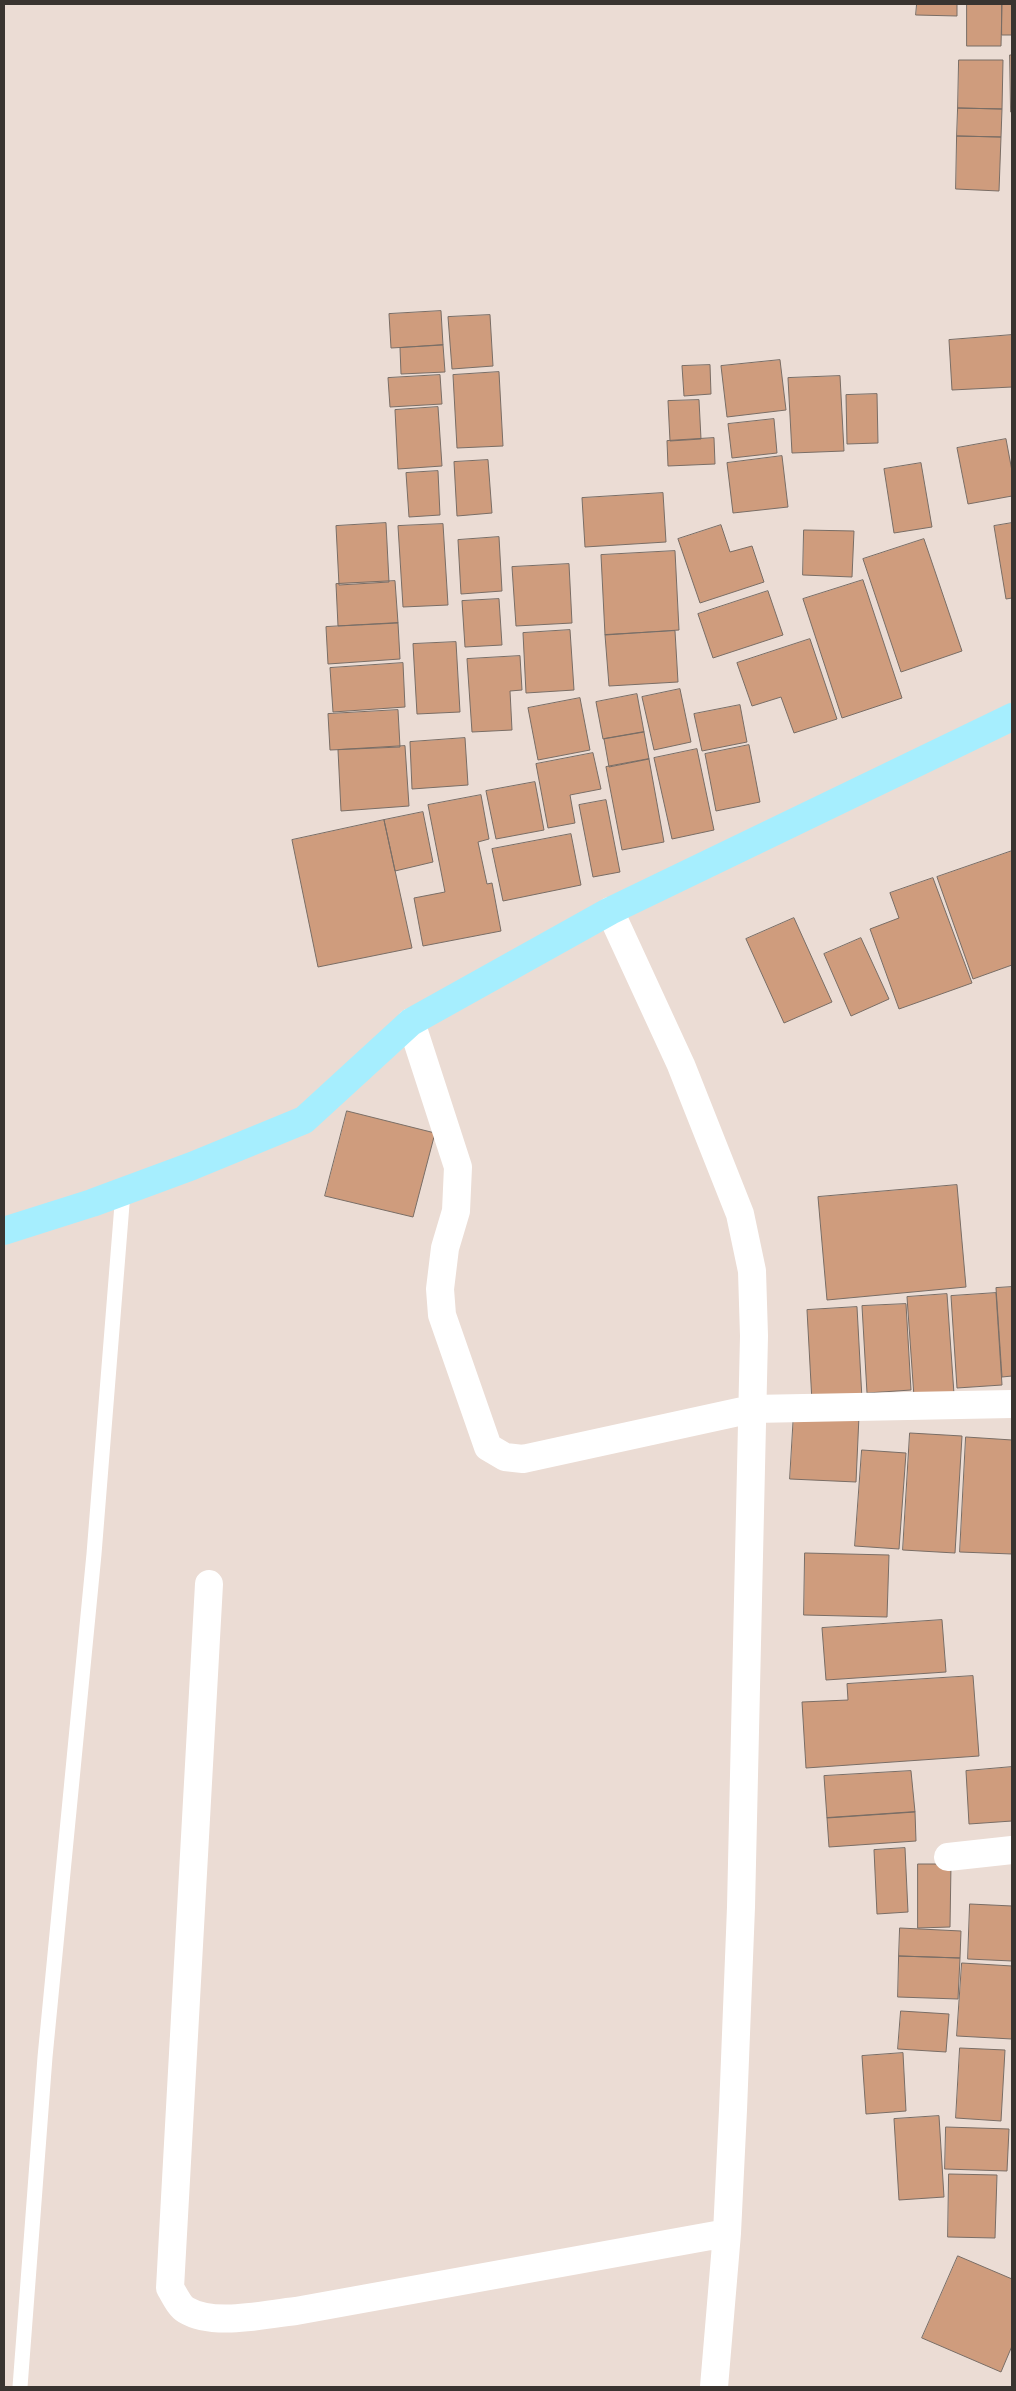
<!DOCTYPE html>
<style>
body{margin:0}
#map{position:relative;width:1016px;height:2391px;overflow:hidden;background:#ebdcd4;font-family:"Fira Sans Condensed",sans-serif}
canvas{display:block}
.frame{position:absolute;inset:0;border:5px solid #393430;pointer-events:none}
</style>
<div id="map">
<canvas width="1016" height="2391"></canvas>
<div class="frame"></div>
</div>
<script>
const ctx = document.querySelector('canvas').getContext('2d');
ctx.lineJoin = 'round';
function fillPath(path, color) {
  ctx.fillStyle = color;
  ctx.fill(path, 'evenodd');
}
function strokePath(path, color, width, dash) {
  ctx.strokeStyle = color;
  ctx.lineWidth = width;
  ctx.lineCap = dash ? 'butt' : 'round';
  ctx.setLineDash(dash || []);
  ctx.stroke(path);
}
const building = new Path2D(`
 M917,4H957V16L916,15Z
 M967,4H1002L1001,46H967Z
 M1002,4H1012V35H1002Z
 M1010,55H1012V112H1011Z
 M959,60H1003L1002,109L958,108Z
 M958,108L1002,109L1001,137L957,136Z
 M957,136L1001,137L999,191L956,189Z
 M441,311L443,345L391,348L389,314Z
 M490,315L493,366L452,369L448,317Z
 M1012,335V387L952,390L949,340Z
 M443,345L445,372L401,374L400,348Z
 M780,360L786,410L727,417L721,366Z
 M710,365L711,394L684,396L682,366Z
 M499,372L503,446L457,448L453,375Z
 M440,375L442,404L390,407L388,378Z
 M840,376L844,451L792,453L788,378Z
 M877,394L878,443L847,444L846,395Z
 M699,400L701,439L670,441L668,401Z
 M438,407L442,466L398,469L395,410Z
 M774,419L777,453L732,458L728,424Z
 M714,438L715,464L668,466L667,441Z
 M1006,439L1012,471V496L968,504L957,448Z
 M782,456L788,507L733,513L727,463Z
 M488,460L492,513L457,516L454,462Z
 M921,463L932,527L894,533L884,469Z
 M438,471L440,515L409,517L406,473Z
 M663,493L666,542L585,547L582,498Z
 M386,523L389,582L339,585L336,526Z
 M1012,523V598L1006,599L994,526Z
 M443,524L448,605L403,607L398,526Z
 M721,525L730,552L752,546L764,582L700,603L678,539Z
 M804,530L854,531L852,577L803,575Z
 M499,537L502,591L461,594L458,540Z
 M924,539L962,651L901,672L863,559Z
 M675,551L679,630L605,635L601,555Z
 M569,564L572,623L516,626L512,567Z
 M863,580L902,698L842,718L803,599Z
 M395,581L398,623L338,626L336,584Z
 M768,591L783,635L713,658L698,614Z
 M499,599L502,645L465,647L462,601Z
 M398,623L400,659L328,664L326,627Z
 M570,630L574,690L526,693L523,633Z
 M675,631L678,682L609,686L605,635Z
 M810,639L837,719L794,733L781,697L752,706L737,663Z
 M456,642L460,712L417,714L413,644Z
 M520,656L522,690L510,691L512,730L472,732L467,659Z
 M403,663L405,707L333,712L330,668Z
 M680,689L691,742L654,750L642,697Z
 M637,694L644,732L603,739L596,702Z
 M580,698L590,750L538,760L528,708Z
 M740,705L747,742L702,751L694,714Z
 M398,710L400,747L330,750L328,714Z
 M644,732L649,759L609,767L604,739Z
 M465,738L468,785L412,789L410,742Z
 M749,745L760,802L716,811L705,754Z
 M405,746L409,806L341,811L338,750Z
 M697,749L714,830L672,839L654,758Z
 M593,753L601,789L570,795L575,823L548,828L536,764Z
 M649,759L664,842L622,850L606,767Z
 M535,782L544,830L496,839L486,791Z
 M481,795L489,839L478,842L487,884L492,883L501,931L423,946L414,898L445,892L428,805Z
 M606,800L620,872L593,877L579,805Z
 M423,812L433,862L395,871L384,820Z
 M384,820L412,948L318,967L292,840Z
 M571,834L581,885L503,901L492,849Z
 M1012,851V965L973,979L937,877Z
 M933,878L972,983L899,1009L870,929L899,918L890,893Z
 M794,918L832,1002L784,1023L746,939Z
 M861,938L889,999L851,1016L824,954Z
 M347,1111L435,1133L413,1217L325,1196Z
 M957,1185L966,1287L827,1300L818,1197Z
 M1012,1287V1376L1002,1377L996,1288Z
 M996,1293L1002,1385L957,1388L951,1296Z
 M947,1294L954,1394L914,1397L907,1297Z
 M906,1304L911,1390L867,1393L862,1306Z
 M857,1307L862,1399L812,1402L807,1310Z
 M794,1412L859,1416L856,1482L790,1479Z
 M910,1433L962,1436L955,1553L903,1550Z
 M966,1437L1012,1440V1554L960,1552Z
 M862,1450L906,1453L899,1549L855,1546Z
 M805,1553L889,1555L887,1617L804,1615Z
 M942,1620L946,1672L826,1680L822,1628Z
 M973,1676L979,1756L806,1768L802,1702L848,1700L847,1684Z
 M1012,1767V1821L969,1824L966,1771Z
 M911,1771L915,1812L827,1818L824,1776Z
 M915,1812L916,1841L829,1847L827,1818Z
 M905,1848L908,1912L877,1914L874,1850Z
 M918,1864H951L950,1927L918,1928Z
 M970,1904L1012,1906V1961L968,1959Z
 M900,1928L961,1931L960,1958L899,1956Z
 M899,1956L960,1958L958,1999L898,1997Z
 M962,1963L1012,1966V2039L957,2036Z
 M901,2011L949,2014L946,2052L898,2049Z
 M960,2048L1005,2050L1001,2121L956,2118Z
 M903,2053L906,2111L866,2114L862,2056Z
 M939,2116L944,2197L899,2200L894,2119Z
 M946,2127L1009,2129L1007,2171L945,2169Z
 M949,2174L997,2175L995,2238L948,2237Z
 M958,2256L1012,2279V2346L1001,2372L922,2338Z`);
const service = new Path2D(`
 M20,2387L45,2057L94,1554L123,1192`);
const minor = new Path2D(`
 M610,911L681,1065L740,1214L752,1271L754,1336L741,1907L733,2110L727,2233L714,2387
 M411,1022L458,1167L456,1211L445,1248L440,1289L442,1315L488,1447L505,1457L523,1459L752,1409L1012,1404
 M209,1584L170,2288C174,2294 179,2306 186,2310C214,2327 265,2314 296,2311L727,2233
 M948,1857L1012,1850`);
const primary = new Path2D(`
 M4,1231L92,1203L192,1166L304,1120L411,1022L610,911L1012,717`);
fillPath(building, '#cf9c7d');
strokePath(building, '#796d65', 1);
strokePath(service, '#fff', 15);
strokePath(minor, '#fff', 28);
strokePath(primary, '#a6eefe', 28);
</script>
